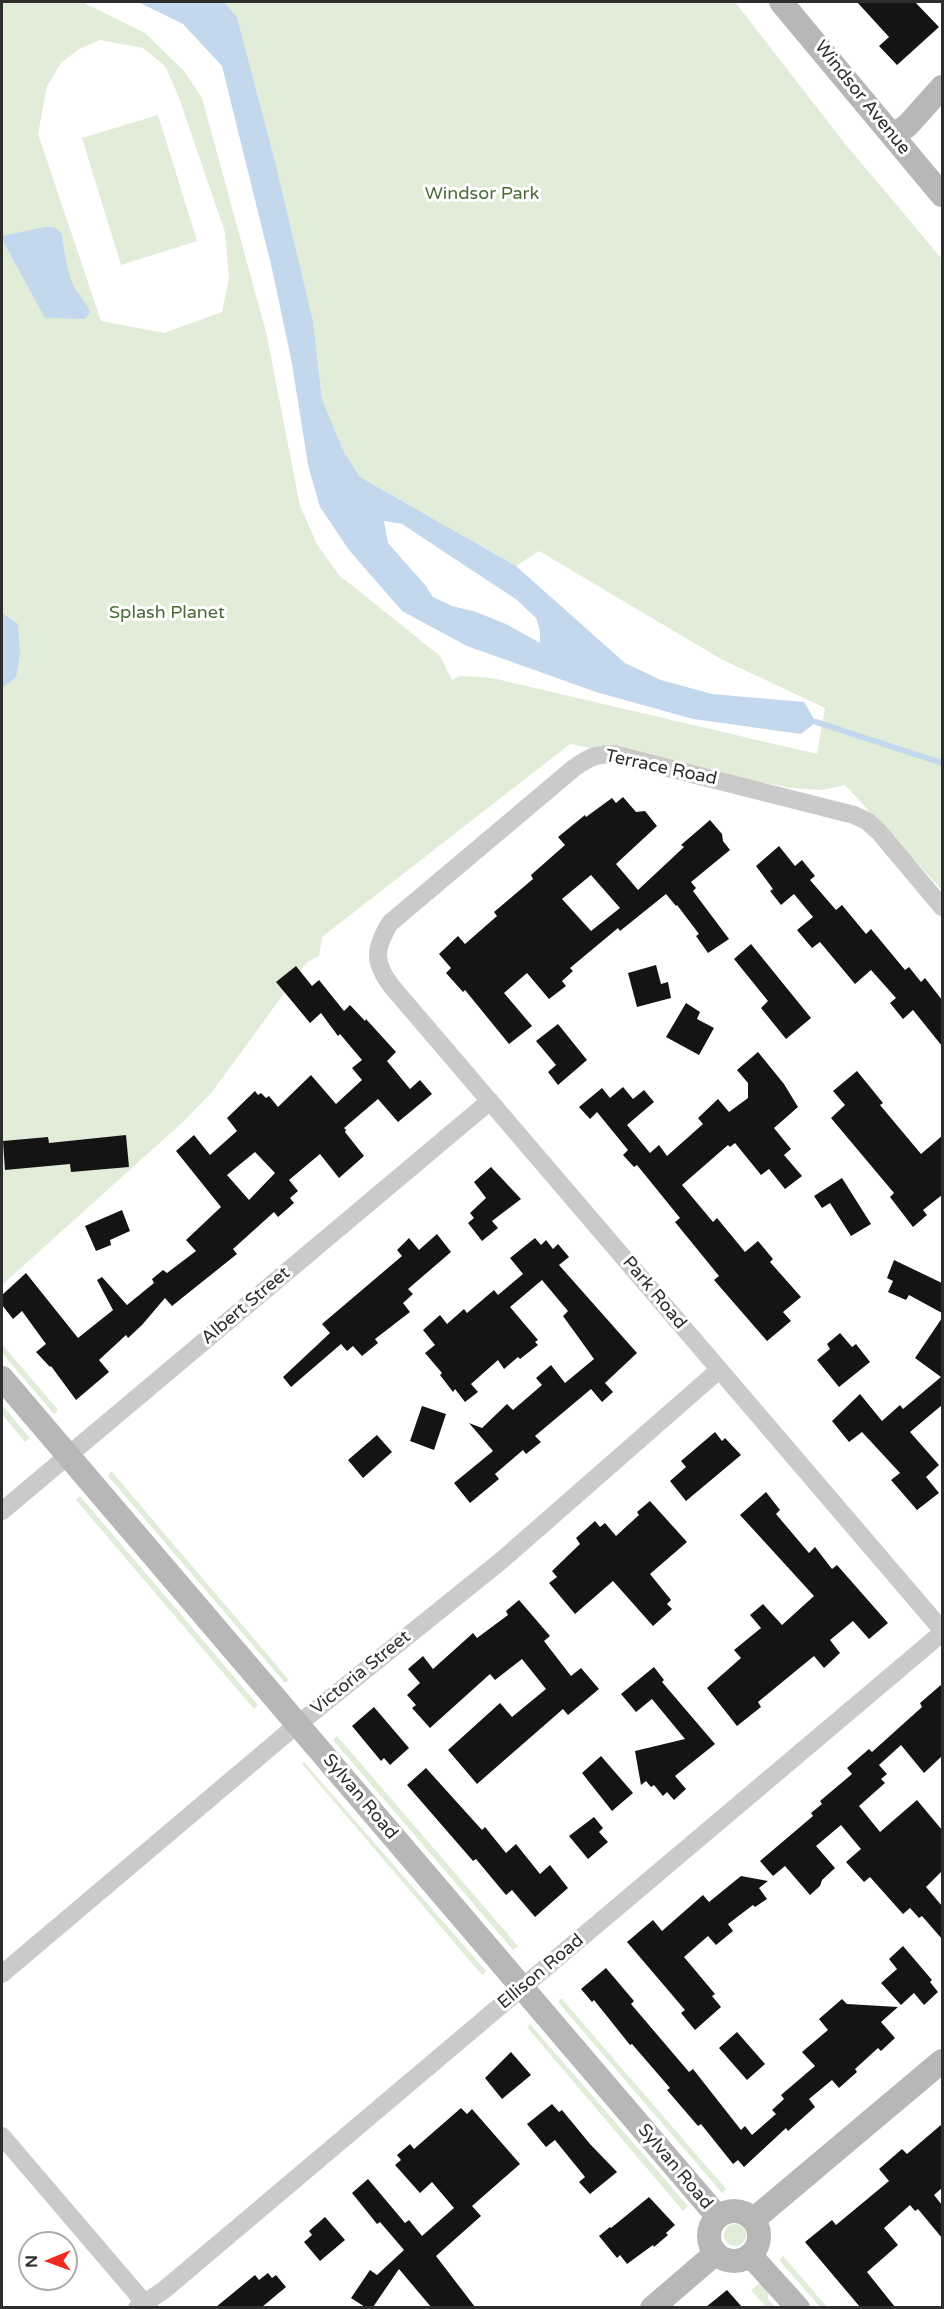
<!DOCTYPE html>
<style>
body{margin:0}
#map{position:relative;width:944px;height:2309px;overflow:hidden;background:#fff;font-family:"Varela Round",sans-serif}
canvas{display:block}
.frame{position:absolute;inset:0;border:3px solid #2d2d2d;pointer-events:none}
.north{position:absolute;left:18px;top:2231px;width:60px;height:60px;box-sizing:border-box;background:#fff;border:2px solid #ababab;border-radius:50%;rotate:269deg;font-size:16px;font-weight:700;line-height:24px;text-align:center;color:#2d2d2d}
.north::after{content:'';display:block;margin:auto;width:21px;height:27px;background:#f12b21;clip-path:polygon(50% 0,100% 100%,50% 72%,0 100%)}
</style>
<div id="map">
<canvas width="944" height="2309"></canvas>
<div class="frame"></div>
<div class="north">N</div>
</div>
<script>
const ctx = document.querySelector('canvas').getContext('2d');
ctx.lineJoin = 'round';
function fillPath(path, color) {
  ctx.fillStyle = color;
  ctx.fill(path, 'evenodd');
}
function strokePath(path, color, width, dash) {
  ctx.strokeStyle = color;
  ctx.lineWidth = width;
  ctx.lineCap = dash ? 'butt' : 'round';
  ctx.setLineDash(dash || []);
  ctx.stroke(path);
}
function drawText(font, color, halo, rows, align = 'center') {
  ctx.font = font + ' "Varela Round",sans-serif';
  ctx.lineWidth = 6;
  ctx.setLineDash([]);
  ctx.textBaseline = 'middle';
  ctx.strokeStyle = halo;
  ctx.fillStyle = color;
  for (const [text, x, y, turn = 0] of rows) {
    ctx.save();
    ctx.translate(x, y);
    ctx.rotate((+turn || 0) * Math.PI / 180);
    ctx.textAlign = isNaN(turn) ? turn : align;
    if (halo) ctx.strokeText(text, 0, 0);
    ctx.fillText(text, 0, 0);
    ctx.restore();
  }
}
const green = new Path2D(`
 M2,2L84,3L145,33L184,71L202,98L266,332L300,506L318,546L339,575L440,656L452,680L460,676L492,678L817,754L825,708L721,659L539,551L516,566L360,477L343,450L322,399L313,321L275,161L237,17L224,2H735L846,145L942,259V890L845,785L822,790L791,788L570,744L322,937L319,956L307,962L212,1092L184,1121L2,1285ZM100,40L143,48L165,66L178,95L225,232L229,278L222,312L164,333L101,321L38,134L47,86L61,63L79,49Z
 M158,115L197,241L121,265L82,138Z
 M2,1344L58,1410L54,1414L2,1353Z
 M2,1405L30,1438L25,1442L2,1414Z
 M110,1472H112L289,1680L285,1683L108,1476Z
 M80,1496L258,1705L254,1709L76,1500Z
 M337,1736L518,1946L513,1950L333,1740Z
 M304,1762L486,1971L482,1975L302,1764Z
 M560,1999H562L726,2189L722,2193L558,2002Z
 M530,2024L688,2206L683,2211L527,2027Z
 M724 2235a11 11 0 1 1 22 0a11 11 0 1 1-22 0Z
 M783,2256L827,2307H820L779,2260Z
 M761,2282L768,2290V2299L775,2307H766L751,2290Z`);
const water = new Path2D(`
 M138,2H224L237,17L275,161L313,321L322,399L343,450L360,477L516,566L625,663L661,680L712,694L804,702L816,722L801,734L693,719L596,692L467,646L402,611L349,550L320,507L308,465L292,364L273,273L222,66L183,24ZM384,521L402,524L517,600L536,618L540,631V643L506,624L476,612L452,606L433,597L426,586L388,543Z
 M45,227H54L62,234C64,250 67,272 74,287C79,296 86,301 90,312L85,319L45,318L2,239V236Z
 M2,613L18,624L20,654L16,677L2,688Z`);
const stream = new Path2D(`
 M816,722L942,763`);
const building = new Path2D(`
 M857,2H915L939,27L897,65L879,46L889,37Z
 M623,797L636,812L645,811L657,826L616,864L638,890L684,847L681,845L710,820L722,834L723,841L730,850L691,882L696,888L693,891L729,939L708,953L696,936L699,934L677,905L676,906L666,894L620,931L618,928L570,968L573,971L562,981L566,986L549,999L527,973L504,993L532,1026L509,1044L465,990L463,992L446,973L451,968L439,954L458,936L465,944L497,916L494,912L533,879L531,875L565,845L558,837L585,815L586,817L612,798L616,803ZM591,875L620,908L591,931L562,899Z
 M779,846L795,866L802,860L815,876L810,880L836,910L842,905L866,934L871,929L905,970L909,967L921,982L925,978L942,1000V1046L913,1010L903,1019L890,1003L896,998L871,970L855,984L820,942L812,948L797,930L813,917L794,894L781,905L770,891L773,889L756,866Z
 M751,944L811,1018L786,1039L761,1008L768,1001L734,959Z
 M656,965L661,984L668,982L671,998L637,1007L628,973Z
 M296,966L312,986L319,980L344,1011L350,1005L365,1021L366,1019L396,1052L387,1061L410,1089L420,1080L432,1094L398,1122L378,1099L344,1128L346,1130L345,1132L364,1156L339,1178L320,1154L289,1180L298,1191L290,1198L294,1203L278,1217L274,1212L233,1249L237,1254L172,1306L165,1298L142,1325L128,1338L126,1335L99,1360L109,1372L76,1400L51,1366L50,1367L36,1352L46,1344L22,1311L13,1319L2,1305V1295L26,1273L78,1338L113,1310L97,1280L102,1277L127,1305L154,1283L152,1279L163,1270L167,1273L196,1251L186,1240L221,1207L176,1151L194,1135L210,1155L237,1131L227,1118L255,1091L258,1095L261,1093L266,1098L269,1096L278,1107L311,1075L336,1104L362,1080L352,1068L362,1060L340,1034L338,1036L321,1013L310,1023L276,982ZM255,1152L275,1173L249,1200L227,1175Z
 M686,1003L700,1012L697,1019L714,1028L699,1055L666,1037Z
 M558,1024L587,1060L558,1085L548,1072L556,1065L536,1041Z
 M758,1052L784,1084L798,1107L774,1128L791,1149L784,1155L802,1176L785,1189L769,1169L761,1175L735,1143L730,1147L728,1145L682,1185L713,1222L717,1218L745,1252L758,1241L773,1259L770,1262L801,1297L783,1312L791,1321L767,1341L714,1280L719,1276L675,1222L680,1218L637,1165L634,1167L623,1155L628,1150L597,1112L590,1119L579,1107L602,1088L610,1098L623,1087L633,1099L644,1090L654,1102L627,1125L650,1153L659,1145L667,1156L703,1124L698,1118L718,1099L729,1112L748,1098V1083L737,1070Z
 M857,1071L883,1103L880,1105L921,1154L942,1136V1195L923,1210L927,1215L913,1227L890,1197L894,1193L831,1118L845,1105L833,1091Z
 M126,1135L129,1167L71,1172L70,1164L5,1170L3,1141L48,1137L49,1143Z
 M491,1167L521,1199L492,1221L498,1228L482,1241L468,1223L474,1218L470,1213L486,1198L474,1182Z
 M842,1178L871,1224L851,1236L830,1203L822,1208L814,1196Z
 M122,1210L130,1231L110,1240L111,1245L96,1251L85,1226Z
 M437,1234L451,1252L408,1289L413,1294L403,1303L410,1312L375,1339L378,1343L362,1356L353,1346L347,1351L341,1344L291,1387L283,1377L330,1333L322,1324L402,1256L397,1250L409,1238L419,1250Z
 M535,1238L541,1245L546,1240L553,1249L558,1244L569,1257L559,1265L637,1353L605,1383L613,1392L602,1402L591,1389L535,1436L541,1442L526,1454L523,1450L495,1474L499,1479L470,1503L454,1483L493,1451L469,1423L482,1428L507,1404L513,1410L542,1385L536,1378L551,1365L565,1383L594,1359L563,1316L568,1311L542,1280L510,1307L538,1340L535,1342L538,1345L520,1359L518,1357L504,1369L498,1360L471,1384L478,1392L465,1402L455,1389L453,1392L440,1375L442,1373L425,1353L435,1345L423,1330L440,1315L447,1324L464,1309L467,1313L494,1290L498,1295L523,1274L510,1258Z
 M894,1260L942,1283V1313L909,1295L906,1300L888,1292L893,1281L887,1278Z
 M942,1318V1405L910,1432L939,1465L926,1477L939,1493L917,1510L891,1480L900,1473L862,1432L849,1442L832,1421L860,1394L882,1421L900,1405L903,1409L941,1377L915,1358Z
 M840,1333L852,1347L856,1344L870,1362L839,1387L817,1360L830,1349L827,1344Z
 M422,1406L446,1414L434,1450L410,1441Z
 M715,1432L722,1441L725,1438L741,1455L686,1501L670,1481L686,1467L681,1461Z
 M377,1435L392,1452L363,1478L348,1460Z
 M766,1492L780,1510L776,1514L809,1553L815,1547L832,1569L837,1565L888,1623L869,1639L853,1621L830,1640L840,1653L824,1668L814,1656L758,1702L761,1707L737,1726L707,1688L741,1658L734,1650L761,1628L750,1615L763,1604L782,1625L814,1596L740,1515Z
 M650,1501L687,1542L650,1574L671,1600L667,1604L672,1609L653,1626L613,1581L575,1614L549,1583L557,1577L552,1571L580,1544L576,1538L595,1521L600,1527L605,1523L616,1536L639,1515L637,1512Z
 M519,1600L550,1636L544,1641L571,1676L581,1668L599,1689L568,1715L563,1709L477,1784L448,1750L500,1703L512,1717L546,1689L522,1659L495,1680L490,1674L430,1728L412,1708L416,1705L407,1695L420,1683L408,1669L423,1656L433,1669L473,1633L477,1638L508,1615L506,1611Z
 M654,1667L664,1680L662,1682L715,1744L675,1776L686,1789L674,1800L667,1792L663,1796L654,1785L651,1787L646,1781L641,1785L635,1751L685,1739L652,1699L636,1712L621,1694Z
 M942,1684V1756L924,1773L901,1745L879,1765L887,1774L881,1779L885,1783L859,1806L880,1832L917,1800L942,1830V1871L926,1887L942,1906V1939L922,1916L919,1918L910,1908L903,1914L870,1877L864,1882L846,1862L861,1849L841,1825L816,1846L835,1868L822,1880L820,1886L810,1895L785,1866L773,1876L760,1861L813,1816L811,1813L822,1804L820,1801L852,1774L847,1768L869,1749L872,1752L922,1707L920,1703Z
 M374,1707L409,1748L390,1765L384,1758L381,1761L352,1726Z
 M601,1756L633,1793L612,1811L582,1773Z
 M426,1768L482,1830L485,1827L506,1853L516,1844L540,1874L550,1865L568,1888L535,1917L512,1890L506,1895L476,1859L473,1861L407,1785Z
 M594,1817L603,1828L599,1832L608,1842L588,1859L569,1836Z
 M741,1876L768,1881L759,1888L767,1899L755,1907L753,1905L728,1924L733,1931L716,1945L708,1936L684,1957L715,1994L712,1996L721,2007L695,2030L681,2013L685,2010L627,1942L653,1920L662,1931L703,1895L709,1902Z
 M903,1946L932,1980L930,1982L938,1992L924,2005L914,1993L901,2005L881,1983L897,1969L889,1959Z
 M606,1968L634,2001L631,2004L689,2072L693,2069L741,2130L745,2126L752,2135L776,2114L772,2110L784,2099L781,2095L815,2066L802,2052L828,2030L819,2019L842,1999L847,2004L898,2007L881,2022L895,2038L881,2051L878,2048L855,2069L857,2072L839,2088L832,2080L809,2099L815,2107L788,2131L786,2128L744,2167L738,2160L733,2164L701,2124L698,2126L667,2090L670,2088L632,2044L630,2045L594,2000L592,2002L581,1989Z
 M737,2032L765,2064L747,2080L719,2048Z
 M511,2052L531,2075L502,2099L485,2078Z
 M552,2104L559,2112L562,2110L590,2144L617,2172L590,2194L579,2182L585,2177L555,2140L546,2147L527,2124Z
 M461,2108L467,2114L472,2109L520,2164L472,2206L481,2216L436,2256L475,2307H431L399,2269L373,2307H365L351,2298L370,2270L377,2275L404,2250L380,2222L377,2224L352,2193L368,2179L405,2223L409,2220L422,2236L454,2208L432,2182L420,2193L395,2165L401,2160L397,2155L410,2144L414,2149Z
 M942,2124V2188L934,2195L942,2205V2238L918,2209L915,2211L910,2205L884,2228L898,2245L867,2272L895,2307H860L805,2242L832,2220L836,2225L889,2181L879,2169L902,2149L907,2154Z
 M649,2197L675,2225L666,2233L668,2235L654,2247L653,2245L627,2264L620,2255L617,2258L599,2236L610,2227L611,2228Z
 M325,2217L345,2240L320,2261L304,2242L312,2235L309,2231Z
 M268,2273L272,2278L276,2275L286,2287L262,2307H216L255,2275L259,2280Z
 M727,2290L742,2307H706Z`);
const street = new Path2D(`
 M942,907L879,832L867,821L854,815L613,754C596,754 588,758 574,768L390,923C374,949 373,963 393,988L942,1630
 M2,1511L490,1101
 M2,1974L286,1734L502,1560L719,1370
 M2,2136L149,2308
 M137,2308L164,2290L942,1633`);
const secondary = new Path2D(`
 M781,2L942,195
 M893,136L908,125L942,87
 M2,1378L718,2217
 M709 2236a25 25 0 1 1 50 0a25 25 0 1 1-50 0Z
 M753,2220L942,2061
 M750,2255L798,2308
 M652,2308L716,2253`);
const streetNames = [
 ["Windsor Avenue",862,98,51],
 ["Terrace Road",661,768,12],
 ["Park Road",654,1293,50],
 ["Albert Street",246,1306,-40],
 ["Victoria Street",361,1673,-39],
 ["Sylvan Road",360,1797,50],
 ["Ellison Road",541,1972,-40],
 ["Sylvan Road",675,2167,50]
];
const parkNames = [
 ["Windsor Park",482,194],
 ["Splash Planet",167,613]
];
fillPath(green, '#e1ecd9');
fillPath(water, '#c3d8ed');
strokePath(stream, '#c3d8ed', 6);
fillPath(building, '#141414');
strokePath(street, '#cacaca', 18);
strokePath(secondary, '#b7b7b7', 24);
drawText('18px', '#2d2d2d', '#fff', streetNames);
drawText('18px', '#496b37', '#fff', parkNames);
</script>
